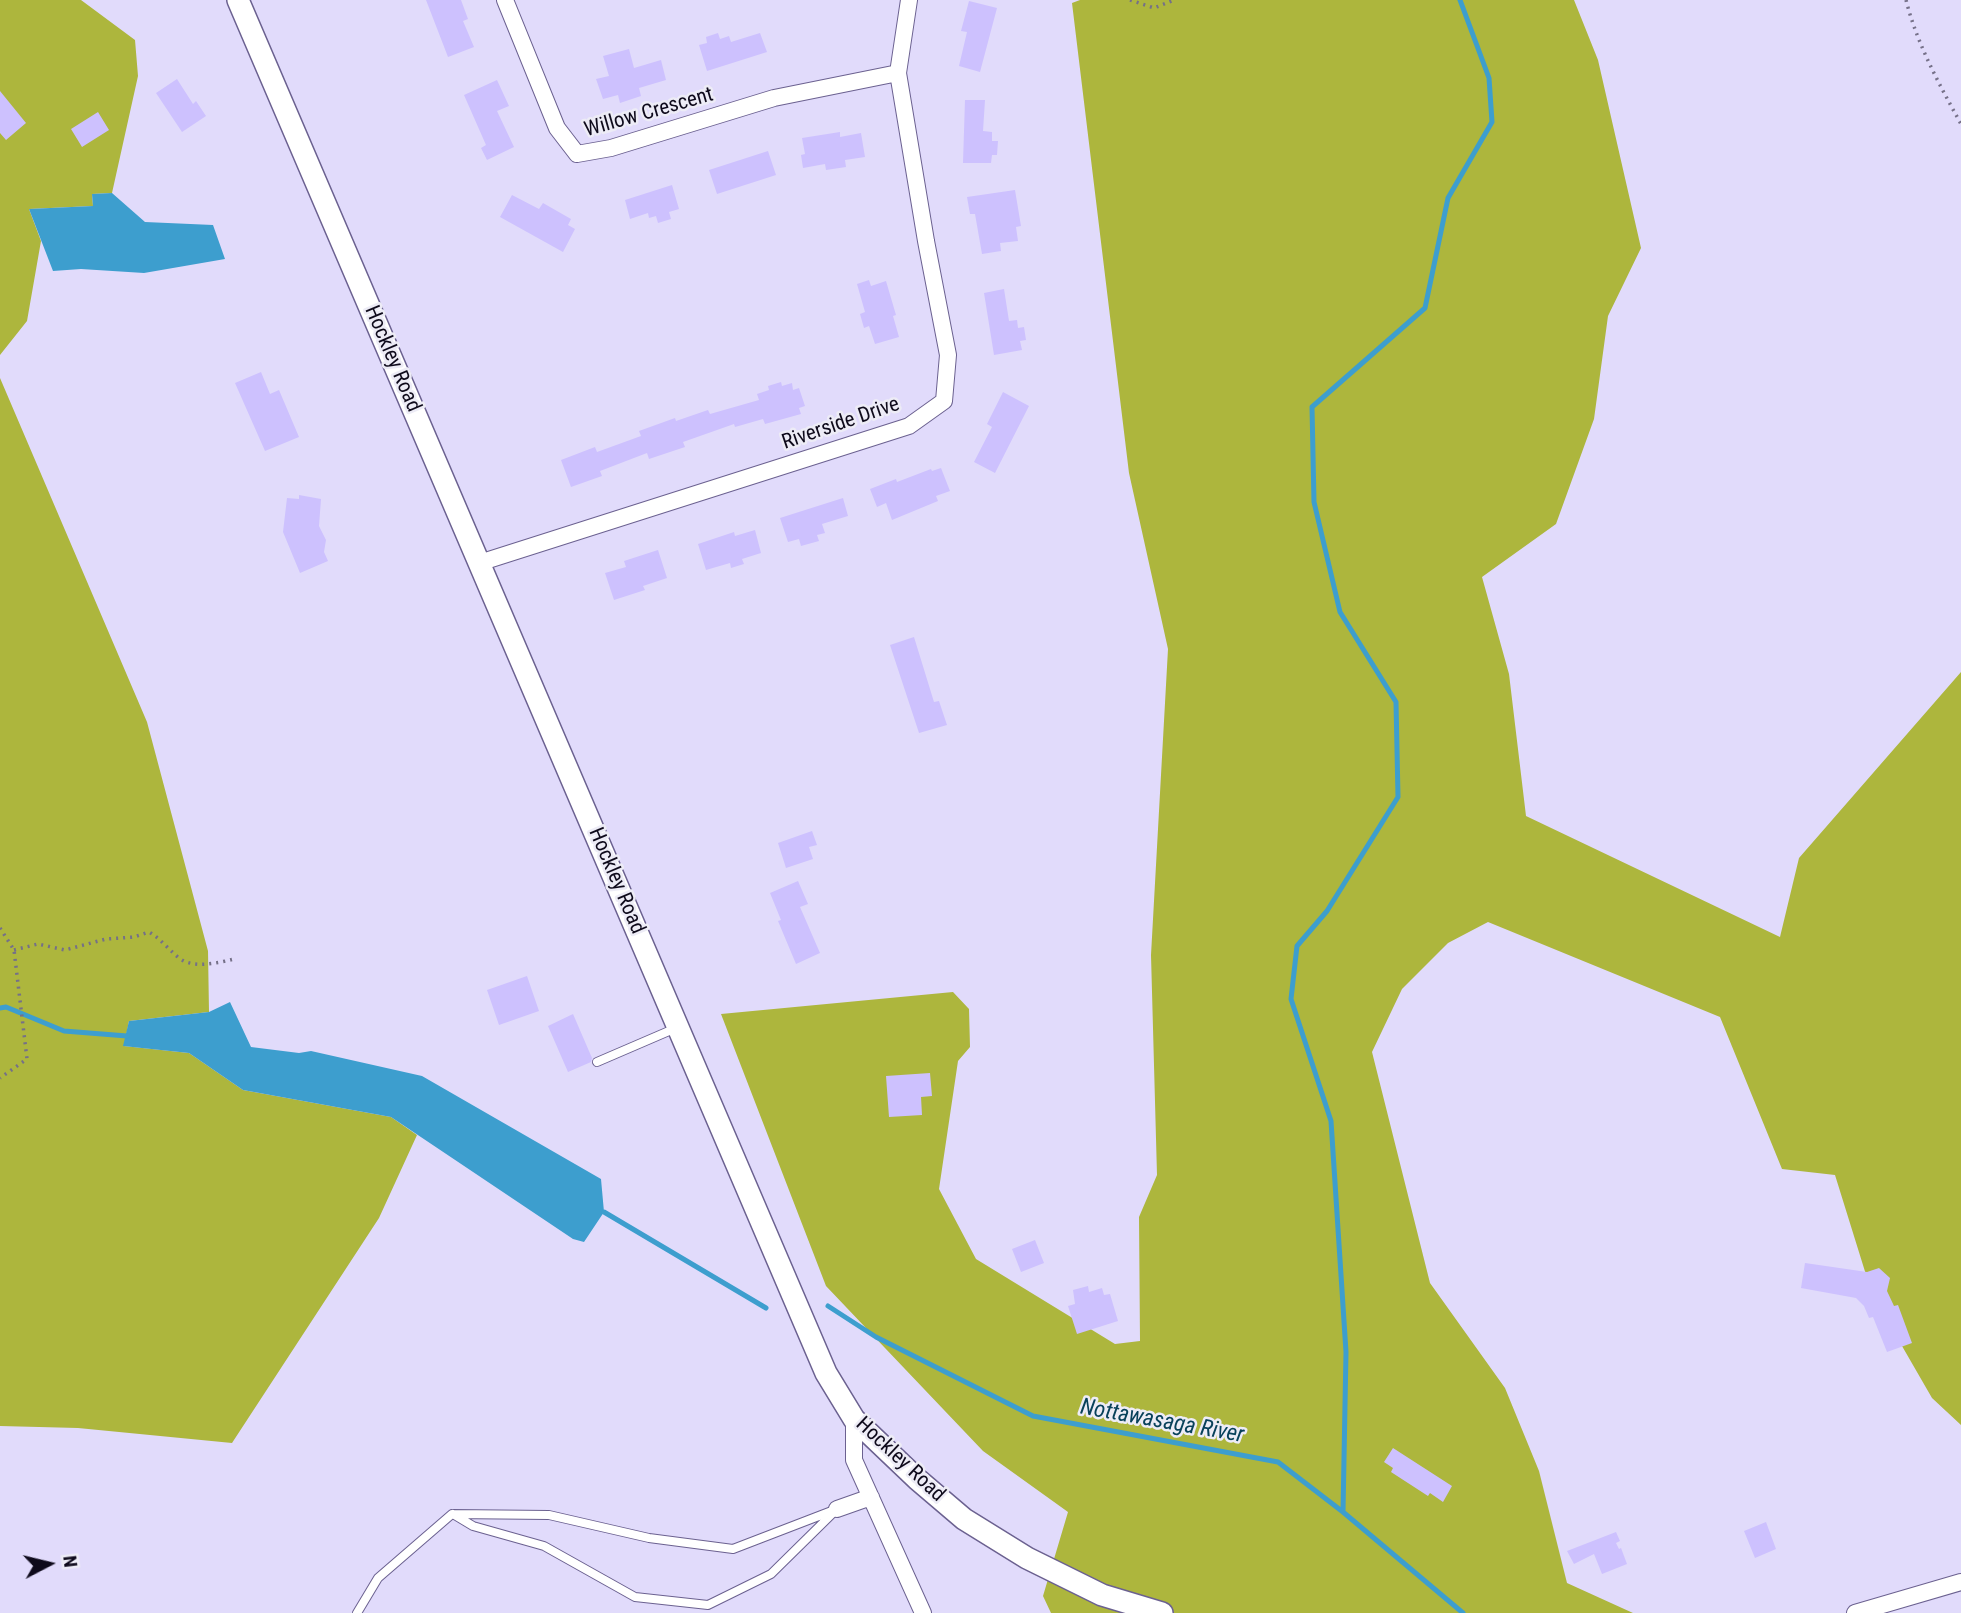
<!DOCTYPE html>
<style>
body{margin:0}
#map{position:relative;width:1961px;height:1613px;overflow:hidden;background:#e1dbfb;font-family:"Roboto Condensed",sans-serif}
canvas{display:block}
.north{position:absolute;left:14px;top:1529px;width:70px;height:70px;-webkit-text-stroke:5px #edecf6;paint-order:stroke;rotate:83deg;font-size:19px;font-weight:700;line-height:28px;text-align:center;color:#0e0a1b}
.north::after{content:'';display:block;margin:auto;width:24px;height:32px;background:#0e0a1b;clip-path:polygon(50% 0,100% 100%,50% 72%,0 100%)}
</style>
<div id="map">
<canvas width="1961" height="1613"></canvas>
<div class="north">N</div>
</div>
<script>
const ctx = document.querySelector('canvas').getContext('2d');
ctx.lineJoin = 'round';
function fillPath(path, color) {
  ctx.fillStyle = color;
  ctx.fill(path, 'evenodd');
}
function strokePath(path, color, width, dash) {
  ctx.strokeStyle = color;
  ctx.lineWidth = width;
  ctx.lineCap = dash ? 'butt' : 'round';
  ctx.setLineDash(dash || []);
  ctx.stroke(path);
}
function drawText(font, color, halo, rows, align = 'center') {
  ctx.font = font + ' "Roboto Condensed",sans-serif';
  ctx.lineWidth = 5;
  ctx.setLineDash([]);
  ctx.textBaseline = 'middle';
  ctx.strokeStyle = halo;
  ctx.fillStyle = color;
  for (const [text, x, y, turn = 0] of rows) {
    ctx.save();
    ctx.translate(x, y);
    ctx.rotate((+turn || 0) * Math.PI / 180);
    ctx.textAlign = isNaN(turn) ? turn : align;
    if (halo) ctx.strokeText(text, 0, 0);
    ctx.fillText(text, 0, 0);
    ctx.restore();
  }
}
const forest = new Path2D(`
 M0,0H81L135,40L138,76L112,193L92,194L93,206L29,209L41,241L27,321L0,355Z
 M1080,0H1574L1598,60L1641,248L1608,316L1594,419L1556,524L1482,577L1509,674L1526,816L1780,937L1799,858L1961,672V1425L1932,1398L1872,1294L1835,1175L1782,1169L1720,1017L1488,922L1448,943L1402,989L1372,1052L1430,1283L1505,1388L1539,1471L1567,1583L1633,1613H1051L1043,1596L1068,1512L983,1451L826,1286L721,1014L953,992L969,1009L970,1047L958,1061L939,1189L976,1259L1115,1344L1140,1341L1139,1217L1157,1175L1151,955L1168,649L1129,473L1072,3Z
 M0,378L147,722L208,951L209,1012L129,1021L124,1046L189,1053L243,1090L391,1117L417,1135L379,1218L232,1443L78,1428L0,1426Z`);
const water = new Path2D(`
 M112,193L145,222L213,225L225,259L144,273L81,269L53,271L29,209L93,206L92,194Z
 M230,1002L251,1047L299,1053L311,1051L422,1076L601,1179L604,1212L584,1242L573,1239L391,1117L243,1090L189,1053L123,1046L129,1021L209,1012Z`);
const stream = new Path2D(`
 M0,1008L6,1007L64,1031L127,1036
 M604,1212L766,1308
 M828,1306L876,1337L1033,1416L1278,1462L1343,1512L1463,1613
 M1343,1512L1346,1352L1331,1121L1291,999L1297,946L1327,911L1398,797L1396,702L1340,612L1314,502L1312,407L1425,308L1448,198L1492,122L1489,78L1460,0`);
const building = new Path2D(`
 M426,0H461L468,19L463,21L474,47L448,57Z
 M969,1L997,8L980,72L959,66L967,32L961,31Z
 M718,33L720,39L729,36L731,42L760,33L767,52L707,71L699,45L707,43L706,37Z
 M629,49L634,68L661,60L666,80L639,88L641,96L620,103L618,95L603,99L596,79L609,76L603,56Z
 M177,79L193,104L196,101L206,116L182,132L156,93Z
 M497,80L509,106L497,111L514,147L487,160L481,148L486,145L464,95Z
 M0,91L26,123L6,140L0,133Z
 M965,100H985L983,131L992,132V141H998L997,155H992L991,163H963Z
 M98,112L109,130L82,147L71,129Z
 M840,132V137L861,133L865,157L845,160L846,167L826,170L825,164L803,168L801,155L805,154L802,138Z
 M768,151L776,175L717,194L709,170Z
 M672,185L679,209L669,212L671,219L658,223L656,216L649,218L648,213L630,219L625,200Z
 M1015,190L1021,226L1016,227L1018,241L1000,243L1001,251L982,254L975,214H970L967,197Z
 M512,195L539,209L543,203L571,219L568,225L575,229L563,252L500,217Z
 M869,280L871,286L886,281L896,315L893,316L899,337L875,344L869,326L864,328L860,314L865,312L857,284Z
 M1004,289L1009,321L1017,320L1018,328L1024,327L1026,340L1020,341L1022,350L994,355L984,293Z
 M261,372L270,394L279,390L299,437L265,451L235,383Z
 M781,382L782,386L792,383L793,390L799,388L805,406L799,408L801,414L765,424L763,419L735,427L734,424L683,442L685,447L649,459L647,453L600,471L602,476L571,487L561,460L595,447L597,452L641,436L639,431L675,418L676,421L708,410L710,414L759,400L757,394L769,390L768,386Z
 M1003,392L1029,406L995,473L974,462L992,427L987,424Z
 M941,468L950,491L936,496L938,501L892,520L886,503L877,507L870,489L896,479L897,482L931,469L932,471Z
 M299,495L321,499L319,526L326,540L324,552L328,561L300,573L283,532L287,498L299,499Z
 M843,498L848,516L822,524L825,533L817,535L819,541L801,546L799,539L788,542L780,518Z
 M755,530L761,553L742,559L744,564L731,568L730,563L706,570L698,544L734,532L735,536Z
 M658,550L667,578L643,586L645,590L614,600L605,573L626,567L624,561Z
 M914,637L934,702L939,701L947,725L919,733L890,645Z
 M812,831L817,845L809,847L813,859L786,868L778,843Z
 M798,881L808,904L800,907L820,953L796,964L778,921L781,920L770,893Z
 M527,976L539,1011L499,1025L487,990Z
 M573,1014L592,1058L591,1062L568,1072L548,1026Z
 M930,1073L932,1096L921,1097L922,1115L889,1117L886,1076Z
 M1035,1240L1044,1263L1021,1272L1012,1249Z
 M1805,1263L1867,1272L1879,1268L1890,1278L1887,1291L1894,1306L1898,1305L1912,1343L1887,1352L1873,1317L1869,1318L1864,1306L1856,1298L1801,1288Z
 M1088,1286L1089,1292L1102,1288L1104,1295L1110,1294L1118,1321L1077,1334L1068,1306L1075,1304L1073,1290Z
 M1393,1448L1452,1486L1443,1502L1430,1493L1428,1496L1391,1472L1393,1468L1384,1462Z
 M1766,1522L1776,1549L1755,1558L1744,1531Z
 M1616,1532L1620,1541L1616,1543L1619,1549L1621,1548L1627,1564L1602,1574L1594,1554L1574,1564L1567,1551Z`);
const path = new Path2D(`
 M1130,0L1154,8L1174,0
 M1906,0C1917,44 1939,84 1961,124
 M0,928L14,950L27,1059L0,1078
 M14,950L38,944L65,950L106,939L134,937L149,932C161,939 168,949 179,958C193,969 218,963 234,959`);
const service = new Path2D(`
 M597,1062L676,1028
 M453,1514L473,1526L544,1546L635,1597L708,1605L771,1574L835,1511
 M357,1613L378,1578L452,1514L549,1515L649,1538L733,1549L837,1509`);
const minor = new Path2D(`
 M505,0L557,128L577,154L611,148L774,98L898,73
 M479,563L909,426L944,401L948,355L926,241L898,73L909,0
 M854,1419V1460L923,1613
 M837,1509L871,1497
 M1855,1613L1961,1582`);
const secondary = new Path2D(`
 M238,0L826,1373L854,1419L917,1479L964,1519L1027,1558L1102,1595L1162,1613`);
const streetNames = [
 ["Willow Crescent",649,113,-16],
 ["Hockley Road",392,359,67],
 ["Riverside Drive",841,424,-19],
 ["Hockley Road",616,881,67],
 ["Hockley Road",900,1460,43]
];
const waterNames = [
 ["Nottawasaga River",1162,1422,10]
];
fillPath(forest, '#adb63d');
fillPath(water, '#3d9ece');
strokePath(stream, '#3d9ece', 5);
fillPath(building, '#cdc1fe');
strokePath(service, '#6b6190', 10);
strokePath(minor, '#6b6190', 18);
strokePath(secondary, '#6b6190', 24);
strokePath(path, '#757088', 3.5, [2, 5]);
strokePath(service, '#fff', 8);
strokePath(minor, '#fff', 16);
strokePath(secondary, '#fff', 21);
drawText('21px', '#0e0a1b', '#edecf6', streetNames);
drawText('italic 23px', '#08415a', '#edecf6', waterNames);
</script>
